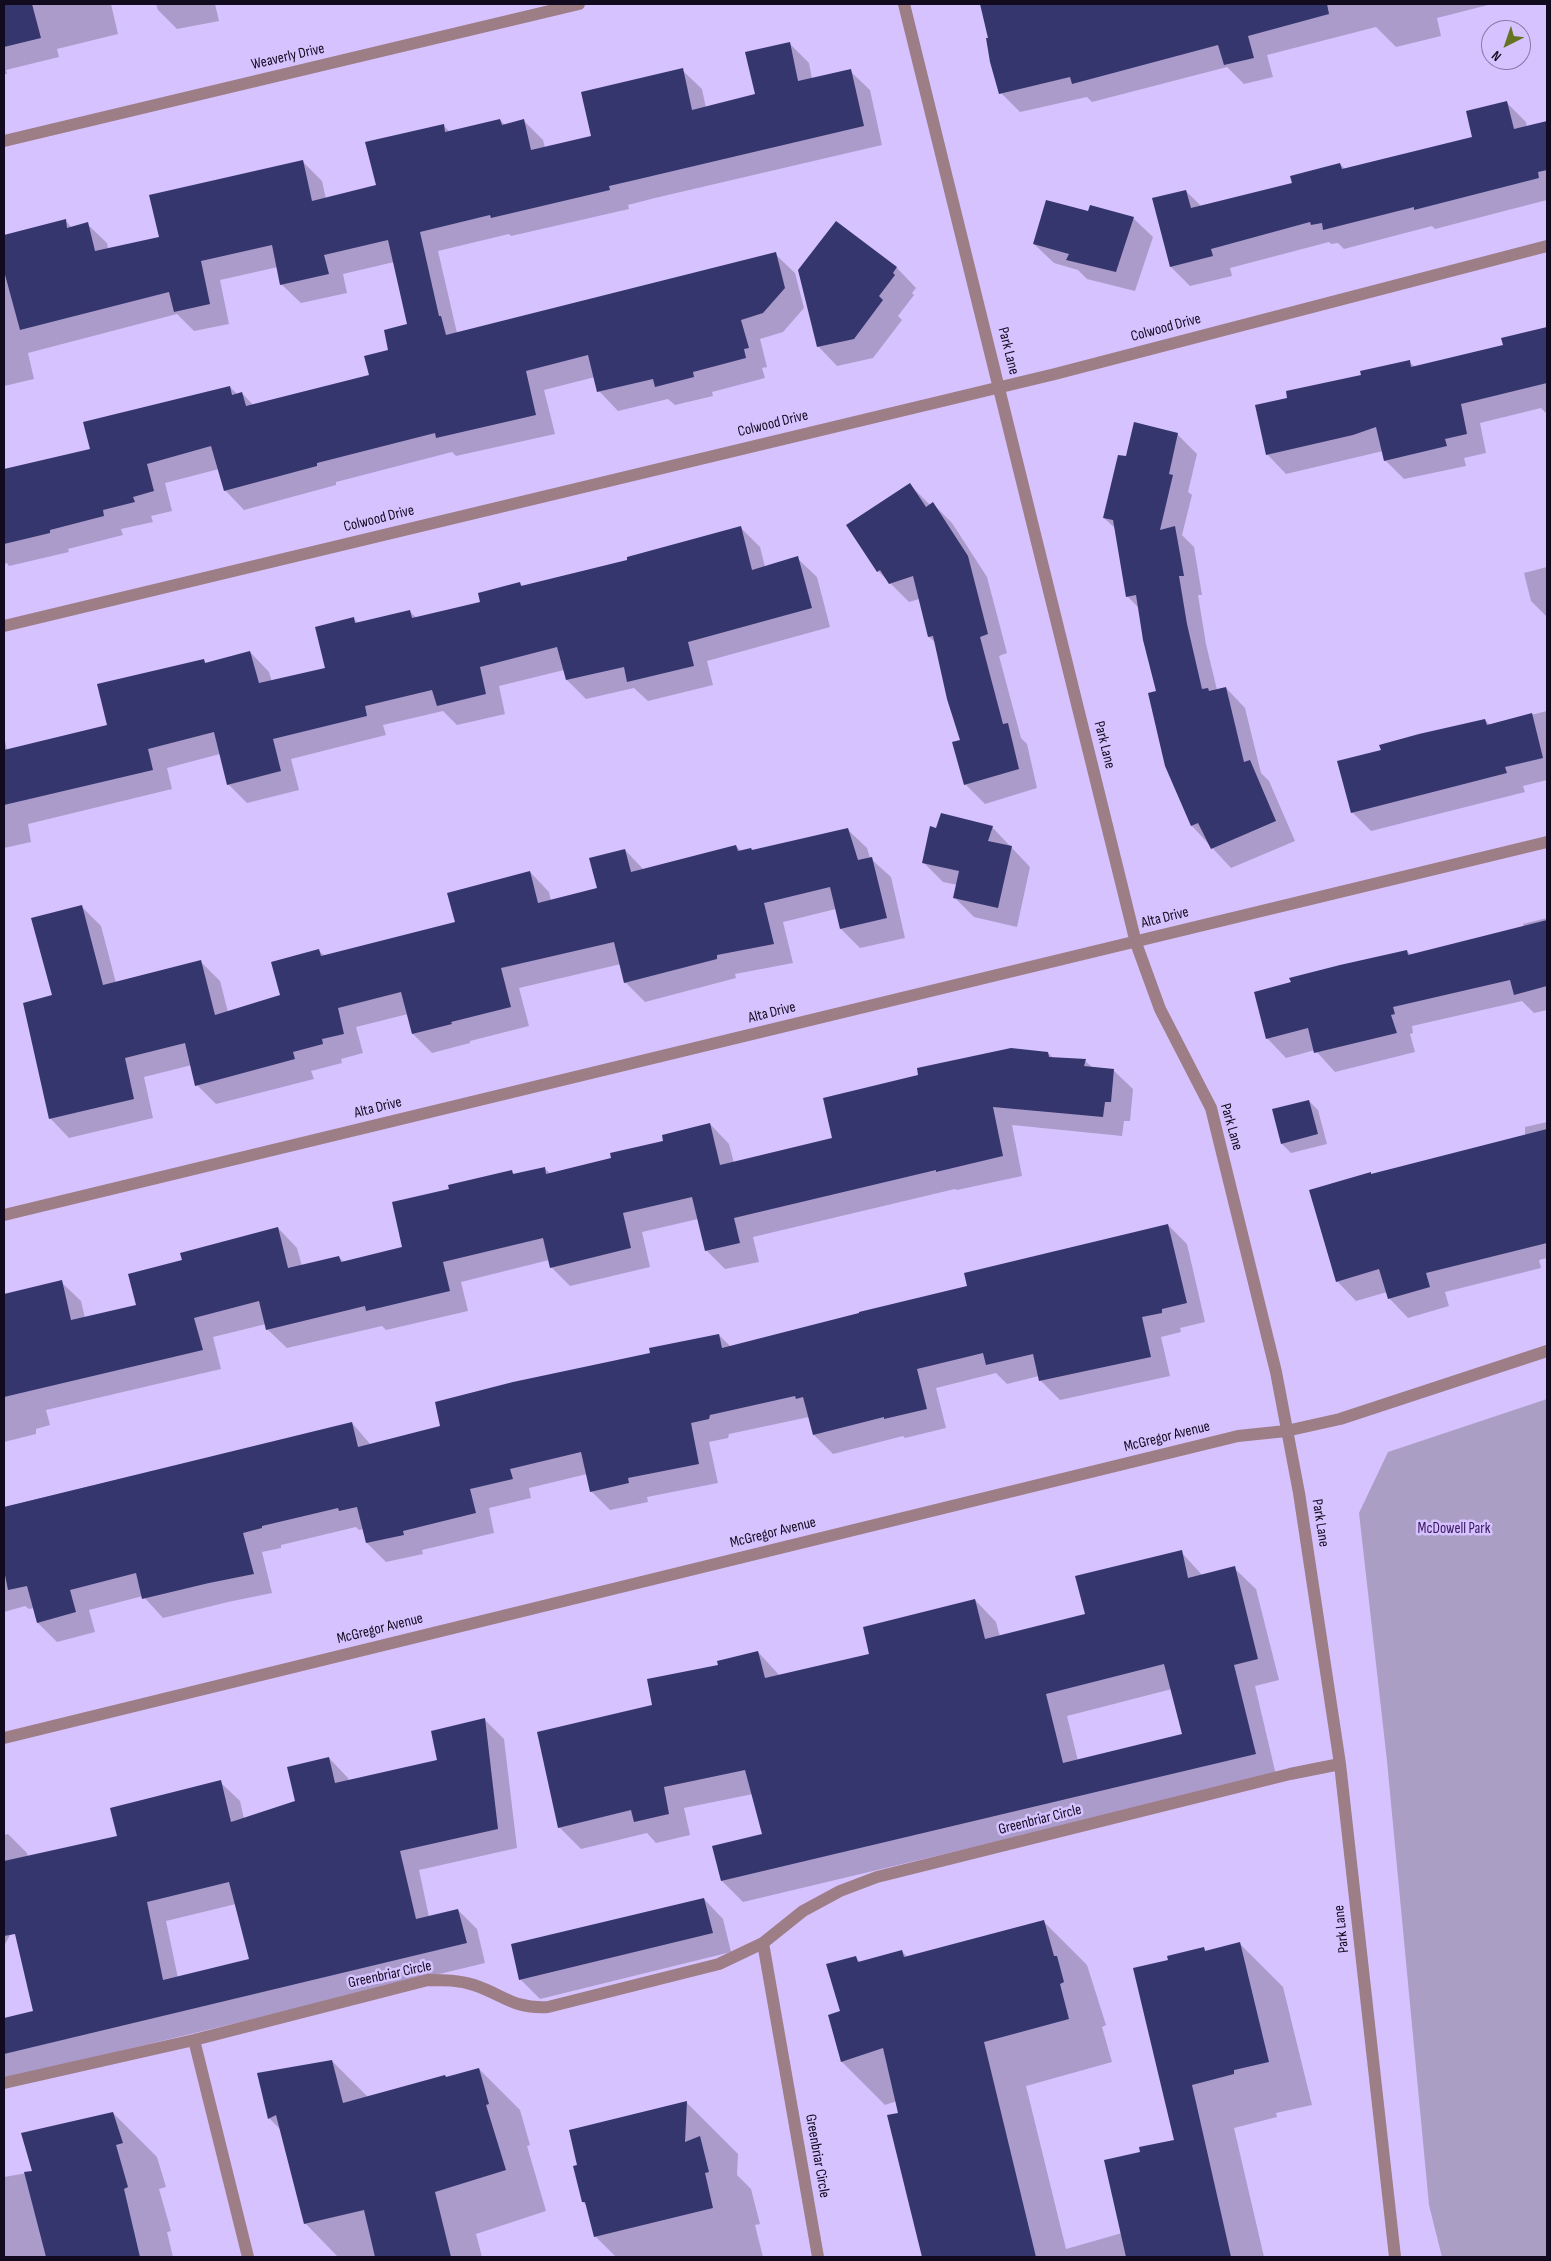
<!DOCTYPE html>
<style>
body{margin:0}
#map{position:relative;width:1551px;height:2261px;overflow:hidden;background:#d6c2fe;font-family:"Sofia Sans Condensed",sans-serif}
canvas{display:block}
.frame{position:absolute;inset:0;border:5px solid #120a1f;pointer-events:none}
.north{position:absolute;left:1481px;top:20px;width:50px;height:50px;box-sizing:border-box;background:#d6c2fe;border:1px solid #8878a5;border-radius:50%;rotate:221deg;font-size:14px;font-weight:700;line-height:20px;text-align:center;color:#120a1f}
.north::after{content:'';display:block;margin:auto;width:18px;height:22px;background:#647422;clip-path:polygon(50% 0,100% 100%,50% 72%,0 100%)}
</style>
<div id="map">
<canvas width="1551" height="2261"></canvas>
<div class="frame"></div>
<div class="north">N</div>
</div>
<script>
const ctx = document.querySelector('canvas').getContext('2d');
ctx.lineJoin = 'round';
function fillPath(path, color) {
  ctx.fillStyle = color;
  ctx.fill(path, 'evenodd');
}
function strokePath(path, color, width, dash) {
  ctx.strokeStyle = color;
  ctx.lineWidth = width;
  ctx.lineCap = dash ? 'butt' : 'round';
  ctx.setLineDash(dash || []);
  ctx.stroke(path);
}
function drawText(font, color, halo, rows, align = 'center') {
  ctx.font = font + ' "Sofia Sans Condensed",sans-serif';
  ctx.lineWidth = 5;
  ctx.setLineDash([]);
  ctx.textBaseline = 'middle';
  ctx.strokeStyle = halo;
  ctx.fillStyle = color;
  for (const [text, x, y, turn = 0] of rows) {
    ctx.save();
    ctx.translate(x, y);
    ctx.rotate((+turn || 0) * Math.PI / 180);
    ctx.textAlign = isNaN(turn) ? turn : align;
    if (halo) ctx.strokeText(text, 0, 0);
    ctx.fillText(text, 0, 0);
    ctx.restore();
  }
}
const green = new Path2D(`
 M1547,1399V2257H1442L1429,2205L1387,1761L1359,1513L1388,1452Z`);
const shadow = new Path2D(`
 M4,4H111L118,34L57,49L59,57L6,70L7,74H4Z
 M156,4H215L219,21L177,29L158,10Z
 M981,4H1094V6L1104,4H1492L1437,18L1441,36L1396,47L1376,27L1267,55L1273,77L1244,84L1227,67L1092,102L1087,97L1020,112L1001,93Z
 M789,43L809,63L812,79L850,71L870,90L882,145L655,198L628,205L629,209L511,236L509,234L438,251L457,333L775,254L795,273L804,308L783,332L760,339L767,367L762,368L765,378L712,392L713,396L675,405L668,399L618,411L599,391L595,377L544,390L555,434L456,456L452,452L336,482V485L244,510L225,490L219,469L165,483L172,511L151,516L153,522L121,529L123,535L68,549L69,552L9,566L7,563L4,564V471L92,450L230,387L237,394L242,393L254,406L371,376L409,325L394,262L343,274L347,293L301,303L281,284L278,267L220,280L229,324L194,331L177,314L28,353L34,379L4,386V236L65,220L72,228L87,224L107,243L108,249L160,238L303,162L322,181L326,199L377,186L443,125L450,132L500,120L505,125L524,121L543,140L545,148L592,137L682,70L702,89L706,108L757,95Z
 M1507,103L1526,122L1527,127L1547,122V200L1435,229L1432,226L1344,249L1338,243L1331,244L1329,242L1230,268L1232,276L1190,286L1171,267L1153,199L1186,191L1201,206L1294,184L1340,164L1345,169L1474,138Z
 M1089,212L1133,218L1153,237L1135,291L1087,279L1078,270L1054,263L1034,244Z
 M836,223L897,268L916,288L912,293L914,295L898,316L902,320L873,358L837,366L818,346Z
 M1547,329V414L1541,408L1480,423L1486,453L1464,458L1466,466L1404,479L1385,460L1383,451L1286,474L1267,454L1289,399L1409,362L1415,367L1504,346L1503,339Z
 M1177,434L1197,454L1188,492L1192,495L1182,535L1194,547L1202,595H1198L1206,644L1217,690L1226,688L1245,708L1261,773L1269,781L1295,841L1231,868L1192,826L1166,766L1157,692L1140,609L1127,596L1116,529L1104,518L1127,458Z
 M909,484L930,505L933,504L952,523L987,577L1007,653L999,656L1021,738L1027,744L1037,788L985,804L965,784L961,741L937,644L929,637L919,599L909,602L878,571Z
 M741,528L760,547L765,567L797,558L817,577L830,627L707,661L713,685L648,701L634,688L586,699L567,680L564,670L499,686L505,714L457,725L443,711L383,725L386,735L291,759L299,790L247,803L228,784L220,754L167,768L172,789L28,824L31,842L4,848V736L7,750L109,726L203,660L207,664L250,652L269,672L272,682L326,669L354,619L359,624L410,612L417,618L481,603L520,584L523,586L629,561Z
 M1547,567V617L1531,601L1524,573Z
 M1547,711V780L1523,786L1525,792L1371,831L1352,812L1382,751L1485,720L1490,725Z
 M992,827L1030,867L1017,927L974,917L955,898L958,885L943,882L923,862L937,829Z
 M847,829L867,848L870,858L891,877L905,938L860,948L841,929L836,909L783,922L793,963L735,974L736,978L645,1002L625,982L621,964L519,988L529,1026L470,1041V1043L432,1053L413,1034L408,1014L356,1027L363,1053L341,1059L342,1063L311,1071L314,1079L216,1104L197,1085L192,1065L144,1077L153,1118L69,1138L50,1118L53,996L81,906L101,926L116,983L201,962L220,981L228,1012L281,996L319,951L325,956L456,923L530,872L549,892L551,901L599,889L625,850L644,870L736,846L741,851H752Z
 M1547,918V1010L1534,1013L1522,1001L1412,1026L1413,1033L1410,1034L1415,1052L1335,1072L1315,1050L1286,1058L1267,1038L1407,951L1411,955L1524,928L1523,924Z
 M1048,1053L1053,1058L1085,1061L1093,1068L1113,1070L1133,1089L1130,1121H1124L1122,1136L1012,1125L1022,1176L957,1190L955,1189L753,1237L759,1262L725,1269L706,1250L698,1219L642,1232L650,1267L570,1286L551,1267L549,1260L461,1282L468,1311L386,1330L382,1326L287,1348L267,1329L266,1324L213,1337L221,1369L46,1410L50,1425L36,1429V1434L4,1442V1297L61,1282L81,1301L85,1318L137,1306L184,1261L278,1228L297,1248L302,1266L339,1257L344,1262L404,1248L451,1190L512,1172L515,1175L544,1168L551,1174L612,1159L710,1124L729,1144L734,1163L834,1139Z
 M1309,1101L1318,1110L1327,1144L1291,1153L1282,1144Z
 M1547,1122V1258L1539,1260L1541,1268L1445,1292L1449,1306L1408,1318L1389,1298L1387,1292L1356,1301L1337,1281L1370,1173L1372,1175L1525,1136V1127Z
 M1168,1225L1187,1244L1205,1322L1180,1328L1181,1332L1161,1337L1170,1376L1060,1400L1040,1380L1039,1376L1007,1384L996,1373L936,1388L946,1428L905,1438L903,1436L833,1454L814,1435L809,1417L729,1434L728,1438L709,1442L718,1483L647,1497L648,1502L610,1510L591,1491L587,1474L529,1488L531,1498L489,1508L494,1533L422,1550L423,1554L386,1562L367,1543L364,1529L359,1530L356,1527L281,1545V1548L262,1552L272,1593L228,1602L163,1618L143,1596L89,1610L95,1632L57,1642L38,1623L34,1608L29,1609L25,1606L4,1612V1507L352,1423L371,1445L442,1426L651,1354L719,1335L731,1347L968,1286Z
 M1181,1552L1203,1576L1234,1568L1256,1589L1279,1680L1255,1686L1276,1775L743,1902L722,1881L763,1835L753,1794L684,1808L690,1835L656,1843L647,1833L581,1849L559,1827L653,1706L720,1666L758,1652L780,1676L871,1655L975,1600L996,1622L1000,1637L1087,1615ZM1172,1689L1183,1735L1078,1761L1067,1716Z
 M485,1720L504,1739L517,1848L419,1870L429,1917L458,1910L477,1929L485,1963L4,2079V2019L34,2012L15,1926L4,1946V1835L8,1834L27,1853L28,1857L119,1837L220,1782L240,1801L244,1819L296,1802L329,1758L348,1778L349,1782L439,1761ZM236,1904L251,1960L178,1978L166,1921Z
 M704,1899L723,1919L731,1952L540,1999L520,1979Z
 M1044,1922L1087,1965L1106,2025L1102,2027L1112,2062L1026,2086L1066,2249L1122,2233L1141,2153L1175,2141L1170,1961L1204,1949L1207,1952L1240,1944L1283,1987L1312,2105L1276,2113L1277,2117L1234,2128L1264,2257H923L889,2116L899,2114L897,2101L885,2105L842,2062L829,2015L841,2012L856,1958L861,1963L902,1951L908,1958Z
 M332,2061L368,2097L479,2069L520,2110L530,2145L527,2146L546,2211L476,2234L482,2257H338L306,2224L281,2130L269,2118Z
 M687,2103L738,2154L737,2175L751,2189L760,2224L755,2225L763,2257H616L595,2236L587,2206L583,2202Z
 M113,2113L157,2157L166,2187L159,2189L171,2231L167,2232L173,2257H4V2177L33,2172Z`);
const building = new Path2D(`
 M4,4H32L41,38L4,47Z
 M980,4H1327L1329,14L1248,36L1254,58L1224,65L1218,45L1072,84L1070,77L999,94L990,62L986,38H988Z
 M790,42L798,81L851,69L864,126L635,180L609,186L610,190L491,218L490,215L420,232L439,316H441L446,335L776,252L785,288L763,313L741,320L749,348L744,349L746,358L693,372L694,377L655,387L653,379L597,392L588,355L526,371L536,415L436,438L435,433L317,463V466L224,491L211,446L147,464L154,491L133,497L135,502L103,510L104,516L50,530V533L4,544V469L90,449L83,422L230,386L232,395L242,392L246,406L369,375L364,356L388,350L384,330L407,324L388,240L324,255L329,274L280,285L272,245L201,261L210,304L174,312L169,292L20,330L4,271V235L66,219L67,228L88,222L95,251L159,237L149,195L303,160L312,201L376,185L365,142L444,124L445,132L500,119L502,125L524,119L531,150L591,136L581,92L683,68L692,110L755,94L745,52Z
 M1507,101L1514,129L1547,121V170L1538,172L1539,178L1414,210V207L1323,230L1322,223L1311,225L1310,222L1211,249L1213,256L1170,267L1152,198L1186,190L1191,208L1292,183L1290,176L1340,163L1342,169L1472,137L1466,111Z
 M1046,200L1088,211L1090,205L1134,217L1116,272L1066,260L1069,254L1033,244Z
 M836,221L897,267L893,273L895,275L879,296L883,300L854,339L817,347L798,270Z
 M1547,327V383L1461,404L1467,434L1445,439L1447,446L1384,461L1376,427L1353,435L1266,455L1255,405L1287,398L1286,391L1361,375L1360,371L1410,360L1411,367L1503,345L1501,338Z
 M1134,422L1178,433L1169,474L1173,475L1160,530L1175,526L1184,576H1179L1187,624L1202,689L1208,688L1209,691L1226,687L1244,762L1250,760L1276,821L1211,849L1198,823L1191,826L1165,766L1148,693L1156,691L1143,640L1136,595L1126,597L1113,520L1103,518L1118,455L1126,456Z
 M910,483L926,507L933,502L968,556L988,634L980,637L1003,724L1008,723L1019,769L964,785L952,742L960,740L947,699L933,636L928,637L913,576L889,584L880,570L877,572L846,525Z
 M741,526L752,570L798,556L812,608L688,642L694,666L627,682L624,667L566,680L557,647L480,667L486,694L437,706L432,690L365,706L367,716L273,739L281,771L227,785L214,732L148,749L153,770L4,805V750L107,725L97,684L204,659L205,663L250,651L259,683L325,668L315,627L354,617L355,623L410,610L412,618L480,602L478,593L520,582L521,586L627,560V557Z
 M1532,713L1543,758L1505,767L1507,773L1351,813L1337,761L1381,750L1379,745L1419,734L1485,719L1487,725Z
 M941,813L993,826L988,841L1012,846L998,908L953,898L959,871L922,863L930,826L936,828Z
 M848,828L858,860L872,857L887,918L840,929L830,887L764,903L774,944L717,955V959L624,983L614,942L501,968L511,1007L451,1022L452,1024L412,1034L401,992L338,1008L344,1034L322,1039L323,1044L293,1052L295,1059L195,1086L185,1043L125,1058L134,1099L49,1119L23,1003L52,995L31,918L82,905L103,985L201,960L215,1015L280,995L271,962L319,949L321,956L455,922L447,893L530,871L538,903L597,888L589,858L625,849L631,872L736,845L738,851L751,848L752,850Z
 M1547,920V986L1514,995L1510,980L1393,1007L1395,1014L1391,1015L1397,1033L1314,1053L1308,1028L1266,1039L1254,992L1291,982L1289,978L1340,965L1407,950L1408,955Z
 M1011,1048L1048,1052L1049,1057L1086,1059L1084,1066L1114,1069L1111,1102H1105L1103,1117L993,1107L1003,1156L936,1172V1170L734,1218L740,1243L705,1251L692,1197L623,1213L631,1248L550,1268L543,1238L443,1262L450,1291L366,1311L365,1306L266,1330L259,1301L194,1318L203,1350L4,1397V1294L62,1280L71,1320L136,1305L128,1274L182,1260L180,1253L278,1227L288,1268L339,1256L341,1262L402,1247L392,1202L449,1189L448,1185L512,1170L513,1174L545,1167L546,1174L611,1158L610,1153L663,1141L662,1135L710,1123L720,1165L832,1138L823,1098L918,1075L917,1068Z
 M1309,1100L1318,1134L1281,1144L1272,1109Z
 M1547,1129V1243L1426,1273L1430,1287L1388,1299L1379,1269L1336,1282L1309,1190L1371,1172V1174Z
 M1168,1224L1187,1303L1162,1309V1313L1142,1317L1151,1357L1039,1381L1033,1354L986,1365L983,1353L917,1369L927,1409L884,1419V1417L813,1435L803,1397L796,1399L795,1396L710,1415L709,1419L691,1423L699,1464L628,1478L629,1483L590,1492L581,1452L510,1469L513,1479L470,1489L476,1513L403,1531L404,1535L366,1543L357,1507L339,1511L338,1508L262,1526V1528L243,1533L254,1574L209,1583L142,1599L136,1573L70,1590L76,1612L37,1623L27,1586L8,1590L4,1570V1507L352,1422L358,1447L440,1426L435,1402L513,1382L650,1353L649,1348L719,1334L722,1348L859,1313V1312L967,1286L964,1273Z
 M1182,1550L1188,1578L1235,1566L1258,1659L1234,1665L1256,1754L721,1881L712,1846L762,1834L745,1770L664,1787L669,1814L634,1822L631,1810L558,1828L537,1732L652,1705L647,1679L718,1665L717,1661L758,1651L765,1678L869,1654L863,1627L975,1599L985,1639L1085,1614L1075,1576ZM1164,1664L1182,1734L1063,1763L1046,1694Z
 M485,1718L498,1829L400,1851L416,1919L458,1909L467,1943L4,2054V2018L33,2011L15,1934L4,1936V1861L117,1836L110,1808L221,1780L231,1822L295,1801L287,1767L329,1757L335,1783L437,1760L431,1731ZM229,1882L249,1959L163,1980L147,1902Z
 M704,1898L713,1933L519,1980L511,1944Z
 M1044,1920L1054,1956H1057L1064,1982L1060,1984L1069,2019L984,2042L1036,2257H922L887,2115L898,2113L883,2048L841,2062L828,2015L840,2011L826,1964L856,1956L858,1962L902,1950L904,1957Z
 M1240,1942L1269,2062L1234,2070V2074L1192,2085L1231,2257H1126L1104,2160L1140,2152L1139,2147L1174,2140L1133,1968L1168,1960L1167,1956L1204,1947L1205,1951Z
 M332,2060L343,2103L445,2075L446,2077L479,2068L489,2104L486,2105L506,2170L435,2192L451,2257H375L364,2210L304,2224L276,2115L268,2119L257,2073Z
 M687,2101L685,2142L700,2136L709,2172L705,2173L713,2208L594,2237L585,2202H582L573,2166L577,2165L569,2130Z
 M113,2112L123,2143L116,2145L128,2187L124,2189L140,2257H46L24,2172L32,2171L21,2133Z`);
const minor = new Path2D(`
 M904,4L1136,943L1160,1009L1211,1108L1276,1372L1299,1493L1340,1764L1395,2257
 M4,141L579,4
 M4,626L1055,374L1547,246
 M4,1215L1547,842
 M4,1738L1238,1436L1286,1431L1340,1419L1547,1351
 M763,1943L818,2257
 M194,2040L248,2257
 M4,2083L194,2040L428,1980C444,1980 459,1980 474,1985C504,1995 513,2009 548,2007L719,1964L763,1943L803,1911L840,1891L877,1877L1290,1774L1340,1764`);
const streetNames = [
 ["Weaverly Drive",288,57,-13],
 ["Colwood Drive",1166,328,-15],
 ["Park Lane",1008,351,76],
 ["Colwood Drive",773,424,-14],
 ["Colwood Drive",379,519,-14],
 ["Park Lane",1104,745,76],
 ["Alta Drive",1165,918,-14],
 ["Alta Drive",772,1013,-14],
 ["Alta Drive",378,1108,-14],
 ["Park Lane",1231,1127,74],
 ["McGregor Avenue",1167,1437,-14],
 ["Park Lane",1320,1523,81],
 ["McGregor Avenue",773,1533,-14],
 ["McGregor Avenue",380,1629,-14],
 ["Greenbriar Circle",1040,1820,-14],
 ["Park Lane",1342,1929,-96],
 ["Greenbriar Circle",390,1975,-12],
 ["Greenbriar Circle",817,2156,80]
];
const parkNames = [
 ["McDowell Park",1454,1529]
];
fillPath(green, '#aa9ec5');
fillPath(shadow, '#0003');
fillPath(building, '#35366d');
strokePath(minor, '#9d7d86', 12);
drawText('15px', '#120a1f', '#d6c2fe', streetNames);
drawText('15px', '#37145e', '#d6c2fe', parkNames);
</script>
